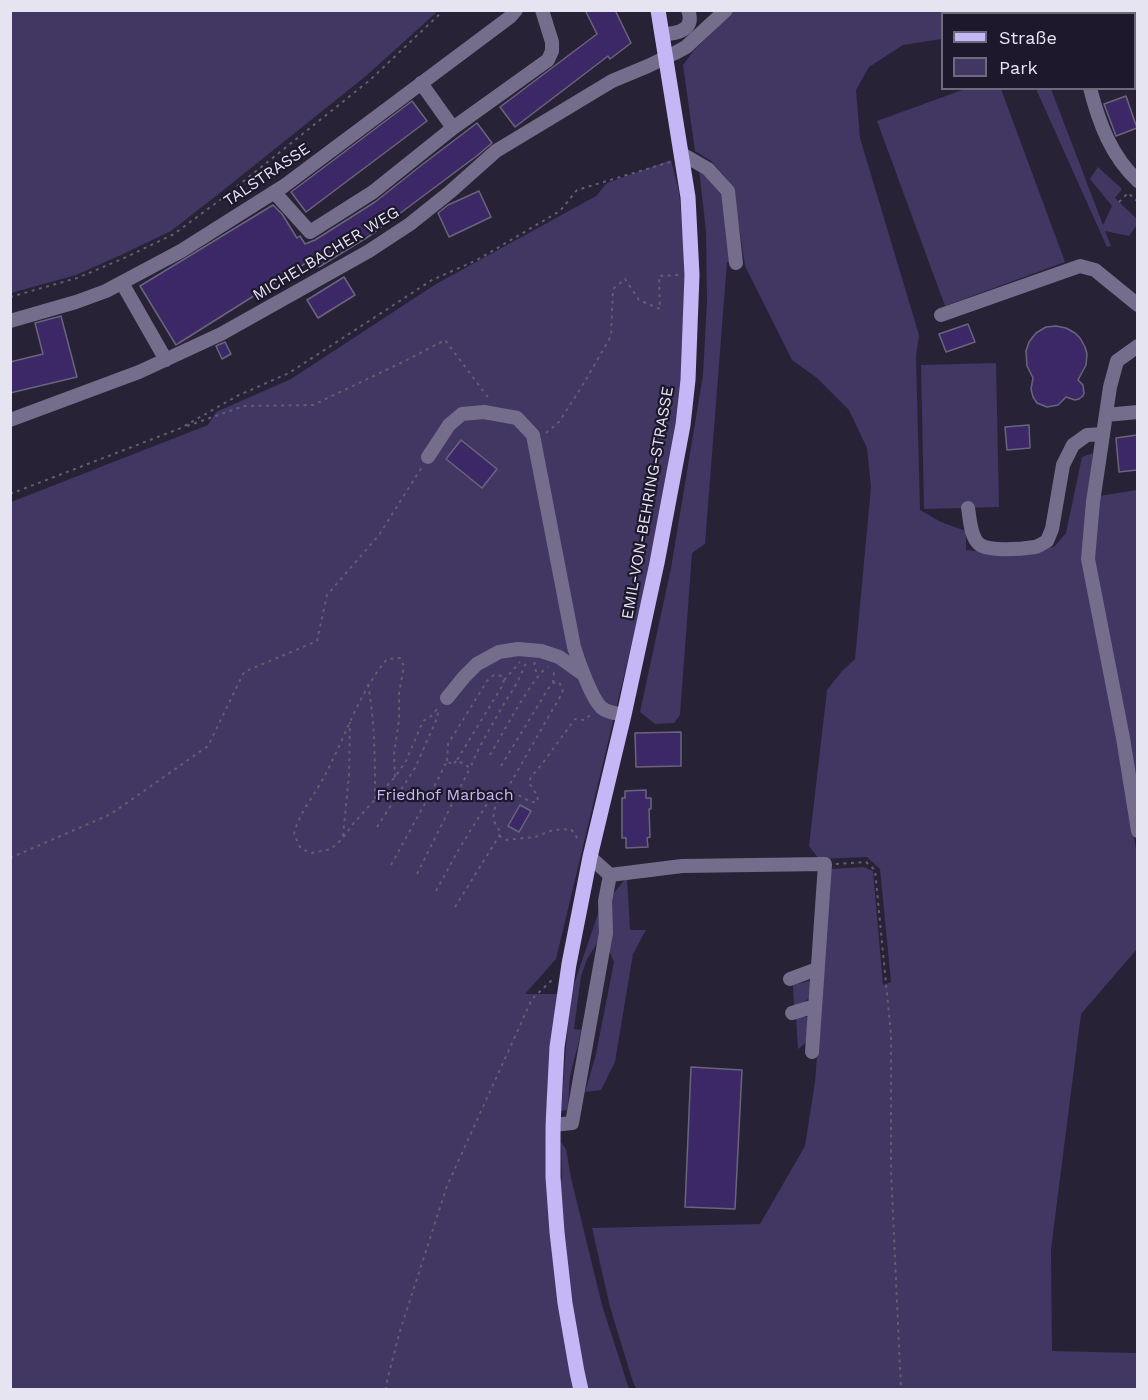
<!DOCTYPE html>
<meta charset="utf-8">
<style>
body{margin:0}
#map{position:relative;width:1148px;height:1400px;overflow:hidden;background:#272236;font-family:"Work Sans",sans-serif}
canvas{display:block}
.frame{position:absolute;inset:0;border:12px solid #e7e4f2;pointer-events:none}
.legend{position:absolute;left:941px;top:12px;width:195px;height:78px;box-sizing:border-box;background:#1d182b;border:2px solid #6e6a7b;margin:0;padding:8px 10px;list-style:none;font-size:18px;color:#e7e4f2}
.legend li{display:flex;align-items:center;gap:12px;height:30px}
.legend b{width:30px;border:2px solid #6e6a7b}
</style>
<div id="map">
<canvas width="1148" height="1400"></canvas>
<div class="frame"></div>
<ul class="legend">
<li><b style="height:8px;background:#c5b6f5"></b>Straße</li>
<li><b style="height:16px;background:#423663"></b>Park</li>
</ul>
</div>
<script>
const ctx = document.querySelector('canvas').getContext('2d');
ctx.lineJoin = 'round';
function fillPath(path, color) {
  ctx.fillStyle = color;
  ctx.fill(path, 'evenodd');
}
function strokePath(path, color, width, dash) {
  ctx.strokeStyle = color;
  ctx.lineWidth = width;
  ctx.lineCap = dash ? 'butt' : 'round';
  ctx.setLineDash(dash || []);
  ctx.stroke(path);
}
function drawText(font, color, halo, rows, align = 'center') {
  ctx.font = font + ' "Work Sans",sans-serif';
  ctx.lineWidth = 4.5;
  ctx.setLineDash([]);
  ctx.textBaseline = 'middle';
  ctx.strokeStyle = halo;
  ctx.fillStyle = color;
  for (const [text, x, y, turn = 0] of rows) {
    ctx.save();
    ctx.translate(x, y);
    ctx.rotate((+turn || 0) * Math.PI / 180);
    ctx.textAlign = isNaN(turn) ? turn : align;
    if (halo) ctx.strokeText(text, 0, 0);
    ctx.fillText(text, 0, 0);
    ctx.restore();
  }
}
const green = new Path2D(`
 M11,10H438V11L366,76L216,196L171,231L121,255L76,275L11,293Z
 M734,11H1055L1048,14H942V39L903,45L869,67L856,90L860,138L919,335L916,357L920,510L941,522L966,531V550L1012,554L1054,547L1066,533L1082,457L1093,453L1087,498L1137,490V815L1119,740L1137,856V949L1081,1014L1051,1249L1052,1351L1137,1353V1389H636L632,1379L610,1307L592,1228L760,1224L805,1146L815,1082L831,869L864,867L873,871L883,985L891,982L880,869L867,857L819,859L809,846L827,690L842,671L855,659L871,487L867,448L849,410L817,378L792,360L745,266L733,186L711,161L695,151L683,65L694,50Z
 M965,89H1001L1065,262L945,306L877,121Z
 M1036,89H1051L1103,225L1112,206L1090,179L1098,167L1122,189L1115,198L1137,219V225L1129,236L1105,231L1111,246L1107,247Z
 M671,160L679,191L686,269L684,378L664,509L556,959L525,994H558L545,1125L549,1184L562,1180L561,1142L566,1149L571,1178L602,1305L629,1389L11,1390V502L208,425L216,412L291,379L436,284L596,196L607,183Z
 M699,169L724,193L732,262H727L705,544L692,553L680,715L674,723L655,724L640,712L671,568L703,375L707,301L706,231Z
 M996,363L999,507L924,509L921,365Z
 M627,877L630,930H646L633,954L615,1062L601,1090L585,1092L596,1054L614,962L608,948V900Z
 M602,902L603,934L587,959L581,976L574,1029L581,1030C579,1045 574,1058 571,1072C568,1084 570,1098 567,1110L561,1111L570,996Z
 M809,981L813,985C813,997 805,1003 794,1008L793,985Z
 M800,1017H808C812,1030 810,1042 798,1049L796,1018Z`);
const building = new Path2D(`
 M585,10H615L631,43L610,59L608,56L515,127L500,107L597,34Z
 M1126,96L1137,128L1116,136L1104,104Z
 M412,101L427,121L306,212L291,192Z
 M477,123L492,143L478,155L371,235L319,267L314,258L179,343L176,345L140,286L273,205L282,214L297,238L300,236L305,244L315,240L375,202L423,164Z
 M479,191L491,217L449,237L438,213L448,205Z
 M344,277L355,295L318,318L307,300Z
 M61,316L77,377L10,393V362L43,354L35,323Z
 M968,324L975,342L946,352L939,334Z
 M1056,326L1066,328L1075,333L1080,338L1085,347L1087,354L1086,365L1078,380L1083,385L1084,393L1083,396L1079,399L1075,400L1066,397L1058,405L1047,407L1037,403L1033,397L1031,389L1033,378L1027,366L1026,351L1029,342L1036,333L1046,327Z
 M225,342L231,354L222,359L216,346Z
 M1029,425L1030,448L1007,450L1005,427Z
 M1137,435V470L1119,472L1116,438Z
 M461,440L497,469L482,488L446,459Z
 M681,732V766L636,767L635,733Z
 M646,790V798H651V809H649L650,837L647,838L648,847L626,848V838H622V798H625V791Z
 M520,805L531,811L519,832L508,826Z
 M691,1067L742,1070L735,1209L685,1207Z`);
const path = new Path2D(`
 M1029,10L1030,14
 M1119,202L1128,193L1138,202
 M10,297L77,278L122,259L174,234L220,200L370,80L444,10
 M187,426L244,406L313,405L403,362L445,340L490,400
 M546,433L559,422L584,383L611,336L613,289L625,279L639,300L660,309L659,276L680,275
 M10,494L181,428L237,396L289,373L432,280L477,260L560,211L577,190L670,162
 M535,662L534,665L537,674H539
 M504,680L520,662
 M553,683L554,671
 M368,684C375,723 375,761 375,801
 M490,755C501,737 533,675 548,667
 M447,761L448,744L487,681L494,675L502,676L504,683L457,760
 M501,766L548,689L553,683L559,682L563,690L561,695L507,789L531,802H537L538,801L537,795L529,783L531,777L542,764L575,719L585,720L591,714
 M395,777L394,754L399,720V693L404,666L400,658L387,659C358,694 345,738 324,777C314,796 299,813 294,834L301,849L312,853L331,849L342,839L353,824L395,777L406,761L423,721L430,717L439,707
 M377,827L415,768L438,716L437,708
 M343,836L349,775L350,722
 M499,836L506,840L535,837L553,830L571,829L580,842
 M10,858L111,814L208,746L244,672L317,641L327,595L379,535L422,467
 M836,864L866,862L875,870L891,1035V1170L901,1390
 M391,865L434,787L447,761L453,765L457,760L470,768L479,748L502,707L517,683L526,663
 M417,874L470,768
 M436,891L459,849L495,791H497L499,797
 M455,907L501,833C499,829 495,825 494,820C491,809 501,797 507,789
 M386,1390L387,1381L400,1331L447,1186L532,999L553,979`);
const minor = new Path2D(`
 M662,34C677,34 696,30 688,10
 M1090,88C1099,123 1111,156 1138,181
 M453,128L548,60L552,51V42L542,10
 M682,154L708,169L728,191L736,263
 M274,192L310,232L373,192L453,128L421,83
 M122,283L166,360
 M941,315L1080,266L1095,270L1138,305
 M10,321L76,302L106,291L181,251L284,186L510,17L516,10
 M1138,346L1117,361L1110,387L1093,502L1088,559L1123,738L1138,831
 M1106,415L1138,412
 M10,420L139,372L221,334L369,251L410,224L450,192L496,151L612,81L648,66L675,53L686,47L726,10
 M428,457L449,425L462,414L484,412L517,418L533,435L574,647C578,660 592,700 602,708C608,713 617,713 624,715
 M968,508C970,518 970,536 979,544C989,552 1022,549 1035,547C1039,546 1043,543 1047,541L1052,529L1063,465L1073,445L1087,435L1103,434
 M447,698L464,677L477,664L499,652L518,649L541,651L559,657L583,674
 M590,857L610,875L682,866L825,864L812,1052
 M790,979L817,969
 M792,1013L815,1006
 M553,1125L572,1123L606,933L605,901L610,875`);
const major = new Path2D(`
 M581,1390L577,1372L565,1303L557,1232L553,1177V1125L557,1047L569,964L590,857L624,715L657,563L683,425L688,380L692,275L688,197L658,10`);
const streetNames = [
 ["TALSTRASSE",267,175,-34],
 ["MICHELBACHER WEG",326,254,-31],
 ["EMIL-VON-BEHRING-STRASSE",648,503,-80]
];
const parkNames = [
 ["Friedhof Marbach",445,795]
];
fillPath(green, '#423663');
fillPath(building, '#3c2866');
strokePath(building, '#6a657c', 1.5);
strokePath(path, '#625e70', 2, [3, 4.5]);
strokePath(minor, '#746e8c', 14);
strokePath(major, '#c5b6f5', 15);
drawText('16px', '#e7e4f2', '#1d182b', streetNames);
drawText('16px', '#c7baf3', '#1d182b', parkNames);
</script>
